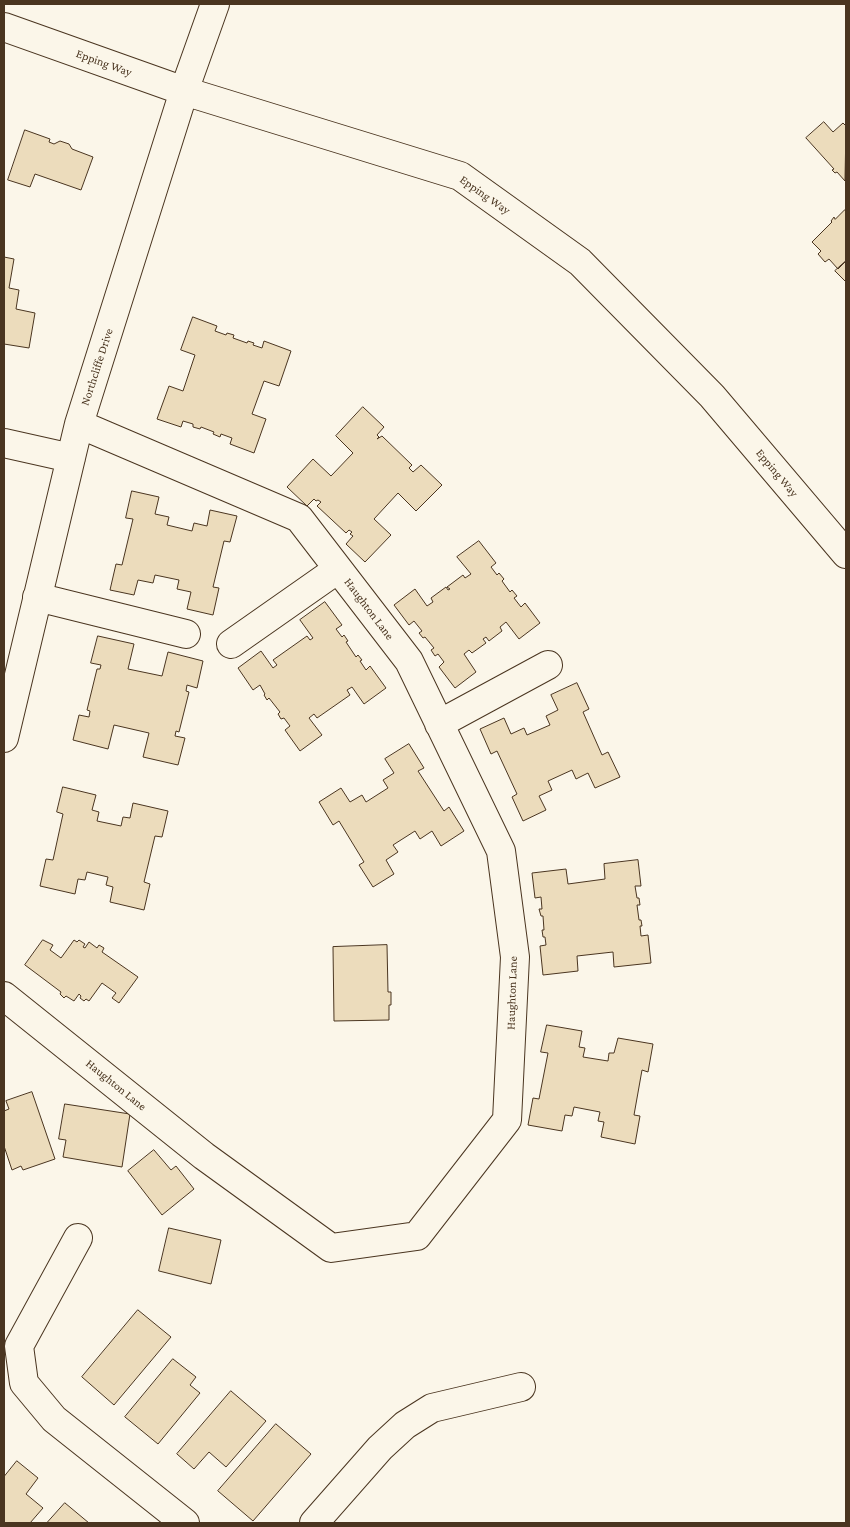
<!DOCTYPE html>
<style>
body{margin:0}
#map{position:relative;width:850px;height:1527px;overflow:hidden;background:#fbf6e9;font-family:"Crimson Pro",serif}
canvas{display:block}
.frame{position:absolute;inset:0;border:5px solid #4a3520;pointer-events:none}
</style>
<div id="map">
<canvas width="850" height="1527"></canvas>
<div class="frame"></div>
</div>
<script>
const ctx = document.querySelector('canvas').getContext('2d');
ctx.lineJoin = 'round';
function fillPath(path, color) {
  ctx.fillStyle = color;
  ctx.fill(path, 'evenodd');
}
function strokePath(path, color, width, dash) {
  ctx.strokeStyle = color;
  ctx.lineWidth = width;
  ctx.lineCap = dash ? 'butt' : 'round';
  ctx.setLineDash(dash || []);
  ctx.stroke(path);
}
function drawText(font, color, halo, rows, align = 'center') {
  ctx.font = font + ' "Crimson Pro",serif';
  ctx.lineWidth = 4;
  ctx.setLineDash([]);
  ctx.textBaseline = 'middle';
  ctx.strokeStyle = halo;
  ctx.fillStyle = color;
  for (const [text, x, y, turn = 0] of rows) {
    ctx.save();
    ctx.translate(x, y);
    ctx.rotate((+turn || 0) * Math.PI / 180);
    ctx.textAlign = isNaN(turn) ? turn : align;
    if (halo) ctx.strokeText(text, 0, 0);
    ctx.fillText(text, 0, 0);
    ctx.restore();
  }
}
const building = new Path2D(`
 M824,122L833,132L843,123L846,126L845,181L837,172L835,173L832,170L834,169L806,138Z
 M25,130L50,139L49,142L54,144L60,141L69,144L72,149L93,157L81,190L35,174L30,187L8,180Z
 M845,210L846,212V261L838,269L829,259L825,262L818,254L821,251L812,242L832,222L831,221L834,217L835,219Z
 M4,257L14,259L9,288L19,290L16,309L35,313L29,348L4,344Z
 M846,261V282L835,271Z
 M193,317L217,326L215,331L226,335L227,333L234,335L233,338L247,343L248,341L254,343L253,345L262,348L264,341L291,351L279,386L264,381L252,414L266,419L254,453L230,444L232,438L221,434L220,437L213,434L214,432L201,427L200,429L193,427V424L183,421L181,427L157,419L169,386L183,391L195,355L181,350Z
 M363,407L384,427L377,435L379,437L377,439L382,436L412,465L409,468L413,472L421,465L442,485L416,511L398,493L374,519L391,535L365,562L346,544L353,536L350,534L352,532L349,530L346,533L317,506L321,502L318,500L316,501L314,499L307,506L287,487L313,459L331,476L353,453L336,436Z
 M132,491L159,497L155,514L169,517L167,525L192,531L194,523L207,526L210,510L237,516L230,542L224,541L213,587L219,588L213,615L187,609L191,592L177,589L179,580L155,575L153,583L138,580L134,595L110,590L116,564L122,565L133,519L126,518Z
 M479,541L496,563L491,567L497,575L499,573L504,579L502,581L510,592L512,590L517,596L514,598L521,607L525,603L540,623L519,639L506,622L500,627L502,631L489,641L486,637L483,639L486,643L472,653L469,650L464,654L476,672L455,688L439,667L444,662L438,654L435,656L431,650L434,648L425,637L423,638L419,633L422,631L414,621L409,625L394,605L415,589L427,606L433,602L431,598L446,587L448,590L450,589L447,587L463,575L465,578L471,574L457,557Z
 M325,602L342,625L336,629L342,637L344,635L348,641L346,642L356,657L358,655L362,660L360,661L366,670L370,666L386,688L364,704L352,687L347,690L350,695L317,718L314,714L309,718L322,735L300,751L285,730L290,726L284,718L281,719L278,714L280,712L269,698L267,700L264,695L265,694L260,685L253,690L238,668L261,651L273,668L277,665L273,660L307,636L310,640L313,638L300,620Z
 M98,636L134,644L128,669L162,676L168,652L203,661L197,688L187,685L186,691L189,692L179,732L176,731L175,736L185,738L178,765L143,757L149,733L114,725L108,749L73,740L79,715L89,717L90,711L87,710L97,669H100L101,665L91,663Z
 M577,683L589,709L583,712L602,755L608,752L620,777L595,788L588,773L576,779L572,770L548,781L552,790L539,796L546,810L523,821L512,797L517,794L497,751L491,754L480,729L504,718L511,734L524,728L527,735L550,725L546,716L558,710L551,695Z
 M409,744L424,768L418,771L444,811L449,807L464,831L441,846L432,831L420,839L415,831L393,845L398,852L386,860L394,874L373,887L359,865L364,862L339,821L333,825L319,802L341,788L350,802L362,795L366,802L388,788L383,780L394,773L385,759Z
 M63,787L96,795L92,810L99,812L97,821L121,826L123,817L130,818L133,803L168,811L162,837L155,836L144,882L150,884L144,910L110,902L113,887L106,885L108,877L87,872L85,880L78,879L75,894L40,886L46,859L53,860L63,814L57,812Z
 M638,860L641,886H635L637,898H639L640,905H637L639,920H641L642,926H640L641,936L648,935L651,963L614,967L613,952L577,956L578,971L543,975L540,946L546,945L545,937H543L542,930H544L543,916H541L539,909H542L541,897L535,898L532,873L566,869L568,884L605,879L604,864Z
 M43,940L53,945L50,950L61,958L74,940L77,942L79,940L85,944L83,947L85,948L89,942L97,948L99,945L104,948L102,952L138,977L119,1003L112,998L116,993L102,983L89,1001L86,999L84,1001L80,998L81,996L79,994L74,1001L66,996L64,998L60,994L61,992L25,965Z
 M387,945L388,992H391V1005H389V1020L334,1021L333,947Z
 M547,1025L582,1031L579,1047L585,1048L583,1057L608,1061L609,1053H614L618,1038L653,1044L648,1072L642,1070L634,1115L640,1116L635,1144L601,1137L604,1122L598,1121L600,1112L574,1107L572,1116L565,1115L562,1131L528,1125L533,1098L539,1099L548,1053L541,1052Z
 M32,1092L55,1159L23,1170L21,1166L12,1170L4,1146V1111L9,1109L6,1101Z
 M65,1104L130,1114L122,1167L63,1157L66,1140L59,1139Z
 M154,1150L171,1170L176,1166L194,1189L162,1215L128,1171Z
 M169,1228L221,1240L211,1284L159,1271Z
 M138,1310L171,1337L114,1405L82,1377Z
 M173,1359L196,1377L190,1385L200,1393L158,1444L125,1417Z
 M231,1391L266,1421L226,1467L209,1452L194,1469L177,1454Z
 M276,1424L311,1454L253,1521L218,1491Z
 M17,1461L38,1478L26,1494L43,1508L30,1523H4V1477Z
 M65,1503L89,1523H47Z`);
const minor = new Path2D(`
 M4,27L184,91L460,176L580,262L712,396L846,554
 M4,443L71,458
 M37,597L186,634
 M231,644L338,569
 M439,724L548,665
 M4,738L79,424L184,91L215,4
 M4,996L204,1156L331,1248L417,1236L507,1120L515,957L501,851L409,661L299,518L79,424
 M78,1238L19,1346L24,1383L54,1419L185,1523
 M314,1523L380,1448L405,1425L432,1408L521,1387`);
const streetNames = [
 ["Epping Way",104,63,20],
 ["Epping Way",485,195,35],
 ["Northcliffe Drive",97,367,-72],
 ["Epping Way",777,473,50],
 ["Haughton Lane",369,609,53],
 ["Haughton Lane",512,993,-88],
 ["Haughton Lane",116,1085,39]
];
fillPath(building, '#ecdcbc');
strokePath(building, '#4a3520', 1);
strokePath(minor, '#4a3520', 30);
strokePath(minor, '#fbf6e9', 28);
drawText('12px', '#4a3520', '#fbf6e9', streetNames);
</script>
